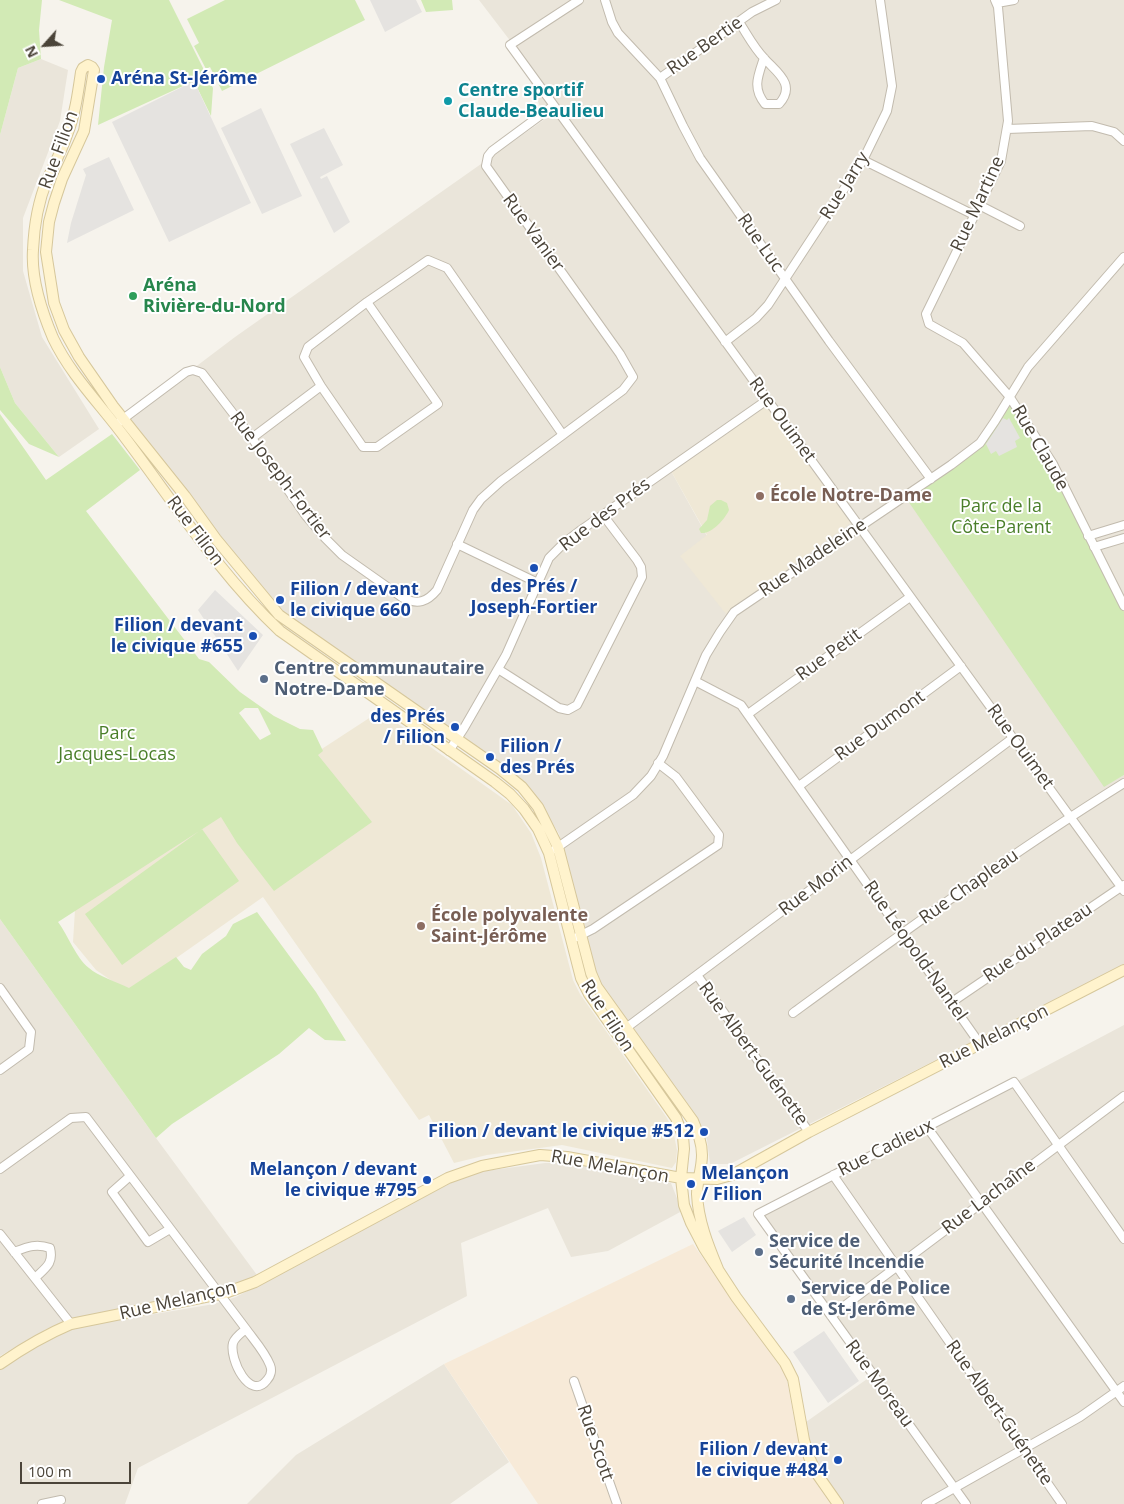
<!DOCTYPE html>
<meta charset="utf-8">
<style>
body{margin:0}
#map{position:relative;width:1124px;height:1504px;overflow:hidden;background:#f6f3ec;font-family:"Open Sans",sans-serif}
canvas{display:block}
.north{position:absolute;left:20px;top:20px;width:50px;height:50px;-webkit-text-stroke:4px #fff;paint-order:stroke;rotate:244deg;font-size:14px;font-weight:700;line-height:20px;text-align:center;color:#4b4439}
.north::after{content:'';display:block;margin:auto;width:18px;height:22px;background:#4b4439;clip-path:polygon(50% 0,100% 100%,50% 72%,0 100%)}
.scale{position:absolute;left:20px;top:1462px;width:111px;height:22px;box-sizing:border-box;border:2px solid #4b4439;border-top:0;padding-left:6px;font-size:15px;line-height:18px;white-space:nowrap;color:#4b4439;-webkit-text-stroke:4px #fff;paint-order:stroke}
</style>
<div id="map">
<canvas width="1124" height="1504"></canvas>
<div class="north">N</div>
<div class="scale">100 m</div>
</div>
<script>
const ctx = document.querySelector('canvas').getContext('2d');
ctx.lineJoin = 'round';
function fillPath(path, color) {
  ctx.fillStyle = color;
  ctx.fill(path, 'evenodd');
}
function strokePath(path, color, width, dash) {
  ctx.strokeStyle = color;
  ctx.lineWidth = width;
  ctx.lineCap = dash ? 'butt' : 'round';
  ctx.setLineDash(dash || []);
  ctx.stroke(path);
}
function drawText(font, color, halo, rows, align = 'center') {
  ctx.font = font + ' "Open Sans",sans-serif';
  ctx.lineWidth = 4;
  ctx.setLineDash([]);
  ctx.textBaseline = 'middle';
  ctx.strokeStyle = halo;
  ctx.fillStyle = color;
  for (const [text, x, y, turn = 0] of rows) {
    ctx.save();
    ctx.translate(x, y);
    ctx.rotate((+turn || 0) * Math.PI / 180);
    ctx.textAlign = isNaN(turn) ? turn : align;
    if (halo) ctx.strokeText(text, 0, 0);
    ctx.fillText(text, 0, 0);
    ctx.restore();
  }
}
const residential = new Path2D(`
 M479,0H1124V601L1104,786L1124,775V965L730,1164H710L707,1140L693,1111L602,985L595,970L585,927L559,834L547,814L524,782L266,600L128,418L235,337L545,119L518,51ZM671,471L852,521L707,536Z
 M41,59L68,70L60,121L23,218V271L42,337L99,429L59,457L15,403L0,367V135L18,68Z
 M0,919L156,1138L257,1275L215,1293L49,1328L0,1356Z
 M1124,1025V1504H831L812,1477L796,1429L877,1372L764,1215Z
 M545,1163H567L671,1183L682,1211L608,1251L571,1257L548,1208L461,1243L467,1296L138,1468L125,1504H0V1369L19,1356L48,1338L72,1328L214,1304L236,1297L460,1178L485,1171Z
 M444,1364L509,1462L450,1504H247L296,1455Z`);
const commercial = new Path2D(`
 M693,1244L786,1375L796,1429L812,1477L831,1504H538L444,1364Z`);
const education = new Path2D(`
 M770,403L853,521L726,614L680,556L707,535L671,471Z
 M380,711L512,805L531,833L541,858L573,980L580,994L667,1118L673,1130L677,1150L676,1162L672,1168L562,1145L487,1155L454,1163L429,1115L419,1120L263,897L128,992L96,970L73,942L75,910Z`);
const green = new Path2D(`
 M0,0H42L39,30L41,59L18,68L0,135Z
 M59,0H169L213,88L211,116L194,81L98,125L104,67L112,20Z
 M225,0H355L365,20L222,91L210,67L206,69L194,46L199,43L187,19Z
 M421,0H452L453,10L426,12Z
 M0,367L15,403L59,457L29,444L0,410Z
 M1009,397L1086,528L1124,601V775L1104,787L906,498L982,445Z
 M0,414L46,480L112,434L140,470L86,511L199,659L209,662L240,692L274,716L300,729L313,730L323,751L318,755L372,822L274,891L237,843L221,817L58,922C68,935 76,958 89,968C98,976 117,982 129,988L176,957L184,967L191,970L202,954L226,936L233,924L257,912L316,992L346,1041L325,1040L309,1028L279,1054L172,1124L156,1138L0,919ZM245,708H258L271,734L260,740L239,713Z
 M717,500H721L727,503L729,510C725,519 712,534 701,533L699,529L707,520L710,506Z
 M202,829L239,881L122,965L85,914Z`);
const parking = new Path2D(`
 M370,0H416L422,12L385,32Z
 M194,81L251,203L169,242L112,122Z
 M261,108L302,196L262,214L221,128Z
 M324,128L343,165L320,177L321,179L327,176L350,222L334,233L290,144Z
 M109,157L134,210L67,243L71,223L86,175L83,169Z
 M1003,418L1007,420L1009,418L1020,438L1015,441L1017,447L999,456L996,451L991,454L986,444Z
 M215,590L263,635L238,671L198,610Z
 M744,1217L756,1235L732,1252L718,1231Z
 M824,1331L859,1381L828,1403L793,1352Z`);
const street = new Path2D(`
 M579,0L510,45L1124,891
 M605,0L612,22L618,33L660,78L683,126L700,158L829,341L931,479
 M995,0L998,7L1008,121L1001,161L926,314L929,324L963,343L1009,396L1053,464L1124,606
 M997,3L1014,0
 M739,22C747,34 754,48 764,58C776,72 797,84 779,104H765C752,88 758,76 764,58
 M660,78L752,12L776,0
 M1007,129L1092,126L1114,132L1124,141
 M863,160L974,215
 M979,205L1020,226
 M367,302L438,404L377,447H363L321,386L304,357L308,347L367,302L428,260L447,268L563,435
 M725,342L756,318L768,305L863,160L887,111L892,86L880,0
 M119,422L186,372L193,370L202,373L252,438L306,516L325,538L342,555L403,598C418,605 427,602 437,590L473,510L481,499L501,481L623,390L633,377L620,354L486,166L488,156L492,151L553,106
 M252,438L321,386
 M1088,536L1124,525
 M457,544L538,583
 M1094,547L1124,538
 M498,669L559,708L568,710L577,705L642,577L641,567L637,560L603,515
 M695,681L741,705L980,1044
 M748,714L910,597
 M449,751L464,728L506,655L549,558L564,543L581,530L767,400
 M799,786L961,666
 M555,849L633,795L651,776L663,756L706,655L720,632L734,612L951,465L980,443L995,421L1028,367L1124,257
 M577,937L593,929L718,845L719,835L676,777L658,763
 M697,975L809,1132
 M0,988L31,1032L29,1049L0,1070
 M952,1002L1124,885
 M793,1013C901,934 1010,854 1124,783
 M622,1031L1013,738
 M927,1127L1124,1402
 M0,1169L71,1118L86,1117L246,1329C254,1340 265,1352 270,1365C272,1370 271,1376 267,1380C250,1402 229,1359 233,1343C235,1337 241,1333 246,1329
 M833,1175L1062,1504
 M130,1176L112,1192L148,1242L170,1229
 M0,1234L71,1324
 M14,1252C27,1247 36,1243 50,1248C54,1264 45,1268 35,1278
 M831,1316L1124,1096
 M574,1381L617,1504
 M42,1504L61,1500
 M926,1504L1080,1417L1124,1386
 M966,1504L758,1214L1014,1082L1124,1239`);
const secondary = new Path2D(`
 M718,1269C708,1245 698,1220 697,1194C697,1181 702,1168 702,1155C702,1143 698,1133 693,1121L597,987L591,973L558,847L538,807L522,787L500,769L279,615L216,539L185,496L113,406L79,357L64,330L54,303L46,252L49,222L54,203L62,179L84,131L94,70L92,67L88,65L83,68L81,72C78,93 75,115 67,135C62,150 54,165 47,180C38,202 34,226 33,250C31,279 42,312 53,338C71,376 102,406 126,439C175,504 220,575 280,631L495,782L510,794L524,809L538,829L549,853L581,978L589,994L676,1118L683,1136L684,1149L681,1178L684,1205L691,1223L704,1248L736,1297L785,1363L793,1379L804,1440L809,1457L817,1474L838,1504
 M0,1364C23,1348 45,1335 71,1324L225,1293L255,1282L448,1178L482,1166L540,1155L567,1157L681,1178L717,1179L732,1175L809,1132L1124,970`);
const markers = [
 [101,79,5,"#1a4fb4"],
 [448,101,5,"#0f9aa8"],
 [133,296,5,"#2e9e5b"],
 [760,496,5,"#8d6e63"],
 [534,568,5,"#1a4fb4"],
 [280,600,5,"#1a4fb4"],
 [253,636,5,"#1a4fb4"],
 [264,679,5,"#5c6f8a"],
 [455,727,5,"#1a4fb4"],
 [490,757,5,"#1a4fb4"],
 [421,926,5,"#8d6e63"],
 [704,1132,5,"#1a4fb4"],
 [427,1180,5,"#1a4fb4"],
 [691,1184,5,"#1a4fb4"],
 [759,1252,5,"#5c6f8a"],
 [791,1299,5,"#5c6f8a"],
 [838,1460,5,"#1a4fb4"]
];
const streetNames = [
 ["Rue Bertie",705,46,-35],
 ["Rue Filion",59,150,-70],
 ["Rue Jarry",845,186,-58],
 ["Rue Martine",978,204,-65],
 ["Rue Vanier",533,233,54],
 ["Rue Luc",760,243,55],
 ["Rue Ouimet",782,420,54],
 ["Rue Claude",1040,448,60],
 ["Rue Joseph-Fortier",280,476,53],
 ["Rue des Prés",605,515,-37],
 ["Rue Filion",195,531,53],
 ["Rue Madeleine",813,558,-34],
 ["Rue Petit",829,655,-36],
 ["Rue Dumont",880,726,-36],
 ["Rue Ouimet",1020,747,54],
 ["Rue Morin",816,886,-37],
 ["Rue Chapleau",969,887,-35],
 ["Rue du Plateau",1038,943,-34],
 ["Rue Léopold-Nantel",915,951,55],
 ["Rue Filion",607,1016,57],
 ["Rue Melançon",994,1037,-27],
 ["Rue Albert-Guénette",753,1054,54],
 ["Rue Cadieux",886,1148,-27],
 ["Rue Melançon",610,1167,10],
 ["Rue Lachaîne",989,1197,-37],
 ["Rue Melançon",178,1301,-13],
 ["Rue Moreau",879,1384,54],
 ["Rue Albert-Guénette",999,1413,55],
 ["Rue Scott",595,1443,71]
];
const transitNames = [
 ["Aréna St-Jérôme",111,79,"left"],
 ["des Prés /",534,587,"center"],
 ["Joseph-Fortier",534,608,"center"],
 ["Filion / devant",290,590,"left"],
 ["le civique 660",290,611,"left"],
 ["Filion / devant",243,626],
 ["le civique #655",243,647],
 ["des Prés",445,717],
 ["/ Filion",445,738],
 ["Filion /",500,747,"left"],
 ["des Prés",500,768,"left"],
 ["Filion / devant le civique #512",694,1132],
 ["Melançon / devant",417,1170],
 ["le civique #795",417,1191],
 ["Melançon",701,1174,"left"],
 ["/ Filion",701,1195,"left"],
 ["Filion / devant",828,1450],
 ["le civique #484",828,1471]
];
const cultureNames = [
 ["Centre sportif",458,91],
 ["Claude-Beaulieu",458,112]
];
const leisureNames = [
 ["Aréna",143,286],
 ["Rivière-du-Nord",143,307]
];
const educationNames = [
 ["École Notre-Dame",770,496],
 ["École polyvalente",431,916],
 ["Saint-Jérôme",431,937]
];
const parkNames = [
 ["Parc de la",1001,507],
 ["Côte-Parent",1001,528],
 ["Parc",117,734],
 ["Jacques-Locas",117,755]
];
const serviceNames = [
 ["Centre communautaire",274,669],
 ["Notre-Dame",274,690],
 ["Service de",769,1242],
 ["Sécurité Incendie",769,1263],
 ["Service de Police",801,1289],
 ["de St-Jerôme",801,1310]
];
fillPath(residential, '#eae5da');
fillPath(commercial, '#f7ead8');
fillPath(education, '#efe8d6');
fillPath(green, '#d2eab5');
fillPath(parking, '#e5e3e0');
strokePath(street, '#c2bbae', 10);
strokePath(secondary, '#d6c79b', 12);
strokePath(street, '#fff', 8);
strokePath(secondary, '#fff3cd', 10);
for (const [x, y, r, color] of markers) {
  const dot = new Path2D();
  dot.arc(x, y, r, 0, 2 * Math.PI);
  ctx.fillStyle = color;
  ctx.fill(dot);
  strokePath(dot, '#fff', 2);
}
drawText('18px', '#4b4439', '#fff', streetNames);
drawText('bold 18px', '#164399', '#fff', transitNames, 'right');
drawText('bold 18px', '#0d838f', '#fff', cultureNames, 'left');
drawText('bold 18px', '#27864d', '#fff', leisureNames, 'left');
drawText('bold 18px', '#785e54', '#fff', educationNames, 'left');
drawText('18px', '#4a7f2a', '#fff', parkNames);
drawText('bold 18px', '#4e5e75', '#fff', serviceNames, 'left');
</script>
